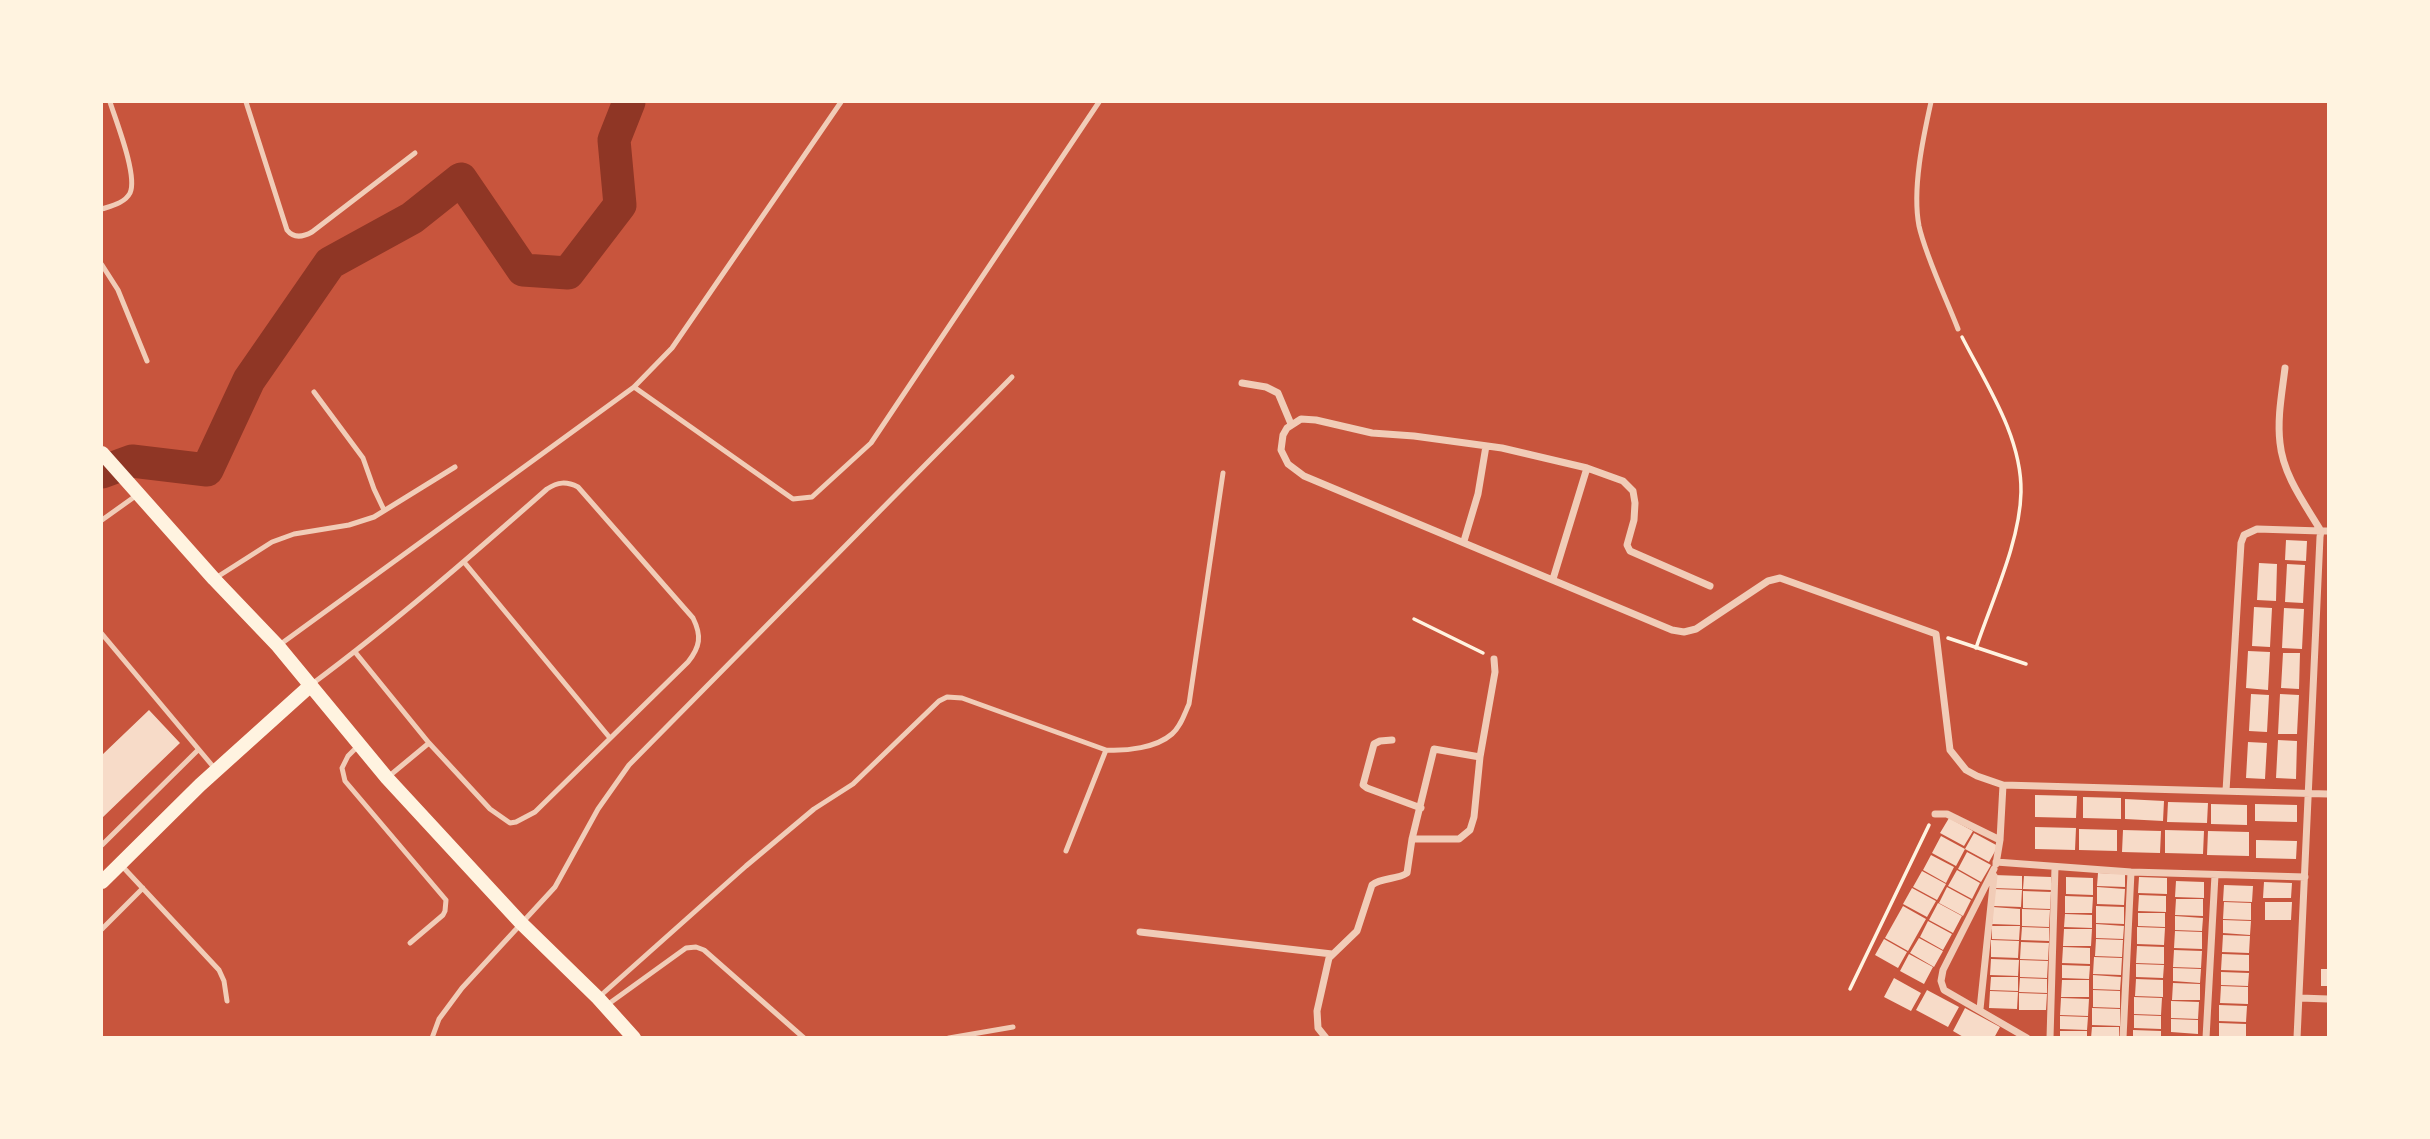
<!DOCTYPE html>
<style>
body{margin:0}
#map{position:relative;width:2430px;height:1139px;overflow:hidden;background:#c8553d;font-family:"PT Sans",sans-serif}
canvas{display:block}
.frame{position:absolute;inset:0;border:103px solid #fff3e0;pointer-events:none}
</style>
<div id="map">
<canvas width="2430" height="1139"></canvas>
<div class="frame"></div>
</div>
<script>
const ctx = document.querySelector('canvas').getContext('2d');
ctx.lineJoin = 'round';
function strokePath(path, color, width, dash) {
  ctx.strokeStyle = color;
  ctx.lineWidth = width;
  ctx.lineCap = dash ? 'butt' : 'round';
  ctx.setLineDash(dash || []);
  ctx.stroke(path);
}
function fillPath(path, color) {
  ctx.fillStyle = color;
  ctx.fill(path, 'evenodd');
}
const river = new Path2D(`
 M102,472L132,461L207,470L249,380L330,263L412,218L461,179L523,270L568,273L620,205L614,140L629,102`);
const building = new Path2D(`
 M2286,540L2307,541L2306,561L2285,560Z
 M2259,563L2277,564L2276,601L2257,600Z
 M2287,564L2305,565L2303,603L2285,602Z
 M2254,607L2272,608L2270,647L2252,646Z
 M2284,608L2304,609L2302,649L2282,648Z
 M2248,651L2270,652L2268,690L2246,688Z
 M2283,653H2300L2299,689L2281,688Z
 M2251,694L2269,695L2267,732L2249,731Z
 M2280,694L2299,695L2297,734H2278Z
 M149,710L180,743L102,818V755Z
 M2278,740L2297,741L2296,779L2276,778Z
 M2248,742L2267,743L2265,779L2246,778Z
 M2035,795L2077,796L2076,818L2035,817Z
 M2083,797L2121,798V819L2083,818Z
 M2125,799L2164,801L2163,821L2125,819Z
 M2168,802L2208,803L2207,823L2167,822Z
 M2211,804L2247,805V825L2211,824Z
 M2255,804L2297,805V822L2255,821Z
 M1949,818L1973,831L1964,846L1940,833Z
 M2035,827L2076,828L2075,850L2035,849Z
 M2079,829L2117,830V851L2079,850Z
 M2123,830L2161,831L2160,853L2122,852Z
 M2165,830L2204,831L2203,854L2165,853Z
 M2208,831L2249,832V856L2207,855Z
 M1974,833L1998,846L1989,862L1965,849Z
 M1941,836L1965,849L1956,866L1932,853Z
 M2256,840L2297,841L2296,859L2256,858Z
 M1967,852L1991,865L1981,882L1958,869Z
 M1931,855L1954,867L1946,883L1923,870Z
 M1957,870L1980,883L1972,899L1948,886Z
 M1922,871L1946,884L1937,900L1913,887Z
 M2098,873L2125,874V887L2097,886Z
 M1994,875L2022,876V889L1994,888Z
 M2024,876L2051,877V890L2023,889Z
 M2066,877L2093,878V895L2066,894Z
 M2139,877L2167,878V894L2138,893Z
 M2176,881L2204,882V898L2175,897Z
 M2264,882L2292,883L2291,898H2263Z
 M2224,885L2253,886L2252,902L2223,901Z
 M1947,887L1971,900L1963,916L1939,903Z
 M2097,887L2125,889L2124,905L2097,904Z
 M1912,888L1936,901L1927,917L1903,904Z
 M1994,889L2022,890L2021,907L1994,906Z
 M2023,891L2051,892L2050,909L2023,908Z
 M2139,895L2166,896V912L2138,911Z
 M2065,896L2093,897L2092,913H2065Z
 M2176,899H2203V916L2175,915Z
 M2224,902L2251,903V920L2223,919Z
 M2265,902H2292L2291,920H2265Z
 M1938,903L1962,916L1953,933L1929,920Z
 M1903,906L1926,919L1908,951L1885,938Z
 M2096,906L2124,907V924L2096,923Z
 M1993,907L2020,909V925L1992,924Z
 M2022,909L2050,910L2049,927L2022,926Z
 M2138,913H2165V927L2138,926Z
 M2065,914L2092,915V928L2064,927Z
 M2175,916L2203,918L2202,931L2175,930Z
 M2223,920L2251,921L2250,935L2223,933Z
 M1928,921L1952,934L1943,950L1920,937Z
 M2096,924L2124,926L2123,939L2096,938Z
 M1992,926H2020L2019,940L1992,939Z
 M2022,927L2049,928V941L2021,940Z
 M2137,927L2165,928L2164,945L2137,944Z
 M2064,929H2092L2091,946H2063Z
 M2175,931L2202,932V949L2174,948Z
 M2223,935L2250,936L2249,953L2222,952Z
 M1919,938L1943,951L1934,967L1910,953Z
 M1884,939L1907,952L1898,968L1875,955Z
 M2096,939L2123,940L2122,957L2095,956Z
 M1991,940L2019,941L2018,958L1991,957Z
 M2021,942L2049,943L2048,960L2020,959Z
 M2137,946L2164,947V964L2136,963Z
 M2063,947L2090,948V964L2062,963Z
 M2174,950L2202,951L2201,968L2173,967Z
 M1909,954L1933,967L1924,984L1900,971Z
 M2222,954L2249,955V971L2221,970Z
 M2094,957L2122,958L2121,975L2093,974Z
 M1991,959L2019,960L2018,976L1990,975Z
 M2020,960L2048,961L2047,978L2020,977Z
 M2136,964L2164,965L2163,978L2136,977Z
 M2062,965L2090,966L2089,979L2062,978Z
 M2173,968L2201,969L2200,983L2173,981Z
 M2321,969H2328V986H2321Z
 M2221,972L2249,973L2248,986L2221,985Z
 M2093,975L2121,977L2120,990L2093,989Z
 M1991,977H2018V991L1990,990Z
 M1894,978L1921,993L1911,1011L1884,997Z
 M2020,978L2047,979V993L2019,992Z
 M2136,979L2163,980V997L2135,996Z
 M2062,980H2089V997H2061Z
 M2173,983L2200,984V1000H2172Z
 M2221,986L2248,987V1004L2220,1003Z
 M1927,990L1959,1007L1948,1027L1916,1010Z
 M2093,990L2120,991V1008L2093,1007Z
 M1990,991L2018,992L2017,1009L1989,1008Z
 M2019,993L2047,994L2046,1010H2019Z
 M2134,997L2162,998L2161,1015L2134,1014Z
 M2061,998L2089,999L2088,1016L2060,1015Z
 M2171,1001L2199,1002L2198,1019L2171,1018Z
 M2219,1005L2247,1006L2246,1022L2219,1021Z
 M1965,1008L2000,1027L1994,1038H1965L1953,1031Z
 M2092,1008L2120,1009V1026L2092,1025Z
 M2134,1015L2161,1016V1029L2134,1028Z
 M2060,1016L2088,1017L2087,1030L2060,1029Z
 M2171,1019L2198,1020V1034L2171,1032Z
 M2219,1023L2246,1024V1037L2219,1036Z
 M2092,1027H2119V1038H2091Z
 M2133,1030L2161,1031V1038H2133Z
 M2060,1031H2087V1038H2060Z`);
const path = new Path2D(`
 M1962,337C1986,384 2022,437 2021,492C2020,542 1992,600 1976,648
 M1414,619L1483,653
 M1948,638L2026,664
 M1850,989L1929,825`);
const service = new Path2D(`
 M246,102L287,230C294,239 303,237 312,232L415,153
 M1931,102C1923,138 1912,189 1919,226C1926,257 1946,298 1958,329
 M102,209C111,206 125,203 130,193C138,176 116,121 110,102
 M102,265L118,290L147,361
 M634,387L793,499L812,497L871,443L1099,102
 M314,392L363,458L374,489L384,510
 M102,520L137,495
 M464,562L610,738
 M214,579L272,542L294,534L349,525L374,517L455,467
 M102,634L216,770
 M278,646L634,387L672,348L841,102
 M312,684C394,623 471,556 547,489C558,482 566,481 578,487L693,618C702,636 700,647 688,662L535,812L516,822L510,823L490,809L429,743L355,652
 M359,745L348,756L342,768L345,781L446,900L445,911L443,915L410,943
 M388,777L429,743
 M102,845L198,750
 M1066,851L1106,750
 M122,866L219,970L224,981L227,1001
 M102,929L143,888
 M599,997L746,866L814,809L853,784L939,701L947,697L962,698L1106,750C1127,751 1156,748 1172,734C1181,726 1184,715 1189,704L1223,473
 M607,1005L686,948L696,947L704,950L804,1038
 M432,1038L439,1019L462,988L555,887L598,809L629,765L1012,377
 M949,1038L1013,1027`);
const minor = new Path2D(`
 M2285,368C2282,393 2277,418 2280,443C2283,475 2305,504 2321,531
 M1242,383L1266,387L1278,393L1291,424
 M1464,541L1478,494L1486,446
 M1553,579L1587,468
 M1710,586L1630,551L1627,545L1634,520L1635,503L1633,491L1623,481L1587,468L1502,448L1414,436L1372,433L1316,420L1301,419L1287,428L1283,435L1281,450L1288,464L1304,476L1672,630L1684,632L1696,629L1768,581L1780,578L1936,634L1950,750L1966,770L1977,776L2003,785L2328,794
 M1392,740L1380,741L1374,744L1363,785L1367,788L1421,808
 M2226,791L2241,543L2244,535L2257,529L2321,531
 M1935,814H1947L2000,840
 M1412,839H1459L1470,830L1474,817L1480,757L1495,672L1494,659
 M1996,862L2131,872L2305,877
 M1996,864L2000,840L2003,785
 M1994,869L1943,970L1941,981L1944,990L2027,1038
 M1140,932L1332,954
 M2300,998L2328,999
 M1980,1009L1994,876
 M1326,1038L1318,1028L1317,1011L1329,958L1357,931L1372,885C1382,877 1397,880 1407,873L1412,839L1434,749L1480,757
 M2050,1038L2055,867
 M2123,1038L2131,872
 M2206,1038L2215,875
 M2297,1038L2320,537L2321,531H2328`);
const secondary = new Path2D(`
 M102,453L214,579L278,646L387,778L521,923L598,998L634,1038
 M102,882L200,785L311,685`);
strokePath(river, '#8f3625', 33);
fillPath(building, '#f7dbc8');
strokePath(path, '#fff3e0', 3.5);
strokePath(service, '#f1ccb7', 5);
strokePath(minor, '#f1ccb7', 7);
strokePath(secondary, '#fff3e0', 14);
</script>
